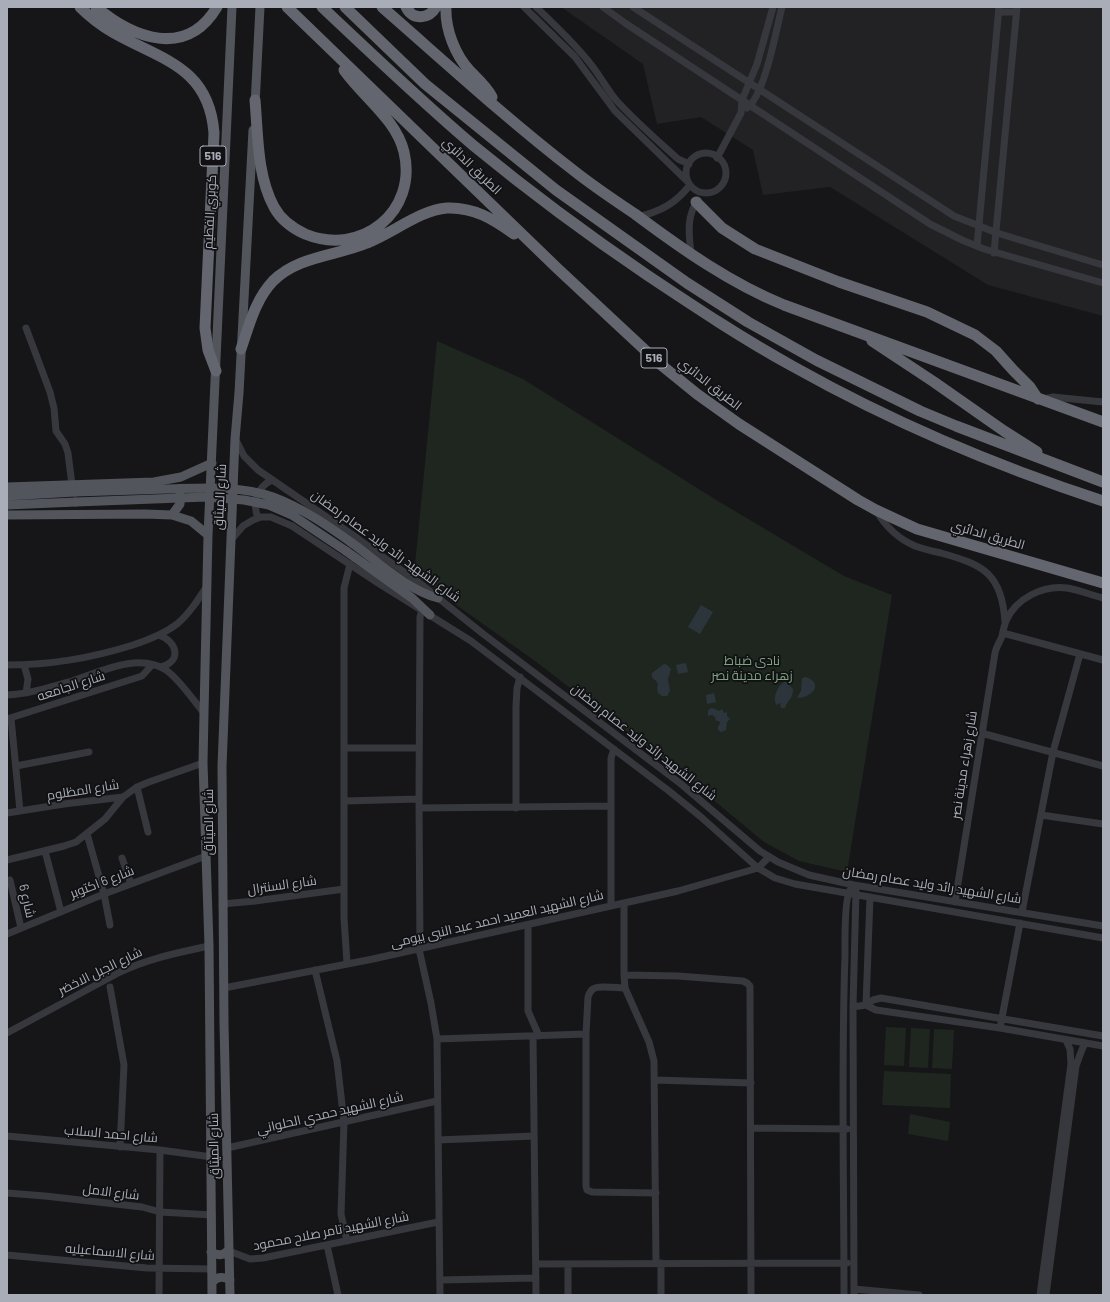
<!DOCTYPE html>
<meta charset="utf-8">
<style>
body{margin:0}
#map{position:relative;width:1110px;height:1302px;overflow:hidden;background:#161618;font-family:Barlow,sans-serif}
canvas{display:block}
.frame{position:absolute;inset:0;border:8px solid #a8adb8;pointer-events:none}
</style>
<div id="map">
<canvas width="1110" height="1302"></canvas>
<div class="frame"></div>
</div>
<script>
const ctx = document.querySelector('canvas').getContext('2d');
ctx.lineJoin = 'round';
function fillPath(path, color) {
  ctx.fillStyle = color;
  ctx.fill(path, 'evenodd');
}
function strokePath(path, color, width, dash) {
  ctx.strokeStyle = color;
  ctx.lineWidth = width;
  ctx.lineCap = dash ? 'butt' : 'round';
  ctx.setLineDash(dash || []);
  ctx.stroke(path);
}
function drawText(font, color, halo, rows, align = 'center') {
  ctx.font = font + ' Barlow,Cairo,sans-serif';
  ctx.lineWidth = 3.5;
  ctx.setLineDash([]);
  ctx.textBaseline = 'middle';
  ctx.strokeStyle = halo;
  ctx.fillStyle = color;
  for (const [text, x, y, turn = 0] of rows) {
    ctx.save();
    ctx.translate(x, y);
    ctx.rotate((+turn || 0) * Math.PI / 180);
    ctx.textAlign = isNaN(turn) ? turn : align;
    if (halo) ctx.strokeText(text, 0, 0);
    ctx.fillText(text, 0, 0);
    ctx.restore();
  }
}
const built = new Path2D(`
 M561,7H1103V316L988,285L830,187L763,195L753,150L701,117L657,124L643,64Z`);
const green = new Path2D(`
 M437,341L523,379L718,501L844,576L892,595L847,872L799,861L764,842L682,774L535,661L414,575Z
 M886,1027L906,1028L904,1066L884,1065Z
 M911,1028L930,1029L928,1068L909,1067Z
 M934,1029L954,1030L952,1069L932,1068Z
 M884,1071L951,1074L950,1108L882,1105Z
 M910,1114L950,1122L948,1141L908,1134Z`);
const water = new Path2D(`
 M701,605L713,612L700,634L688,627Z
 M686,663L688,672L678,674L676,665Z
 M664,664L667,665L671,669L668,679L670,691L667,696H662L658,693L657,687L658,685L657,682L652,677V673Z
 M806,677C825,684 811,698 797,698L801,691L802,678Z
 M785,681L793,689C793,700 787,700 785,708H781L780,703L776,705C773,696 777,687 785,681Z
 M714,693L716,702L707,704L706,695Z
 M712,708L719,711L722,709L724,713L727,712V716L730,719L727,722L726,730L721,732L718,730V727L720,723L719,721H716L715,717L712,715L708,716V712L709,709Z`);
const minor = new Path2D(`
 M524,7L575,57L615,111L688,182
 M536,7C554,24 573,42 589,62C599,74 606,88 616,100C635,121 657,140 678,159L689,164
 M603,7L625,23L930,224L962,240L984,249L1103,283
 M633,7L954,216L997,233L1103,265
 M999,12H1016
 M747,108C765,95 776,30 782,7
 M686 173a20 20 0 1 1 40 0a20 20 0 1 1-40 0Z
 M717,158L741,113L742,100L757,64L773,7
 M638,217C661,211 675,204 690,185
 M977,246L999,7
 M994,253L1017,7
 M691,254C689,235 686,216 698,200
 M26,328L50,392L54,408L56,431L65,444L68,453L72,485
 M1044,399L1053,397L1103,402
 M236,440L244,456L258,470L357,538L422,585L482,633L681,784L760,851L778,862L809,875L854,885L1103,926
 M877,512C886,527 899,539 915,546C923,549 932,551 941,553C984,565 1002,574 1005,622
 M258,518C252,503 257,487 272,480
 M231,540L243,526L253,520L261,517H271L292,526L378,583L471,641L669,791L701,817L758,868L775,878L795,884L1103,938
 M1003,633L1103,660
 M159,635C178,642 182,662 160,667
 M7,665C49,665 92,658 133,645C148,640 164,634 177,624C189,614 198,600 207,586
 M24,665L28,679L26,693
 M7,695C29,694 51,687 72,681C100,672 138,652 166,670C181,681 192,699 204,713
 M11,718L20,811
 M7,719L142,676L152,665
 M981,733L1103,766
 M344,748H419
 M16,766L89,752
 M137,787L148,832
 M344,801L419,799
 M419,808L611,806
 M516,808V707L517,688L520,677
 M7,813L64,804L123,797L137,787L149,782L203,763
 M1041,815L1103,824
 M87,834L104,894L110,925
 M45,851L61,912
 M122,858L131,884
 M7,860L64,846L76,842L105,819L123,797
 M10,880L21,928
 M955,902L995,653C996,647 1000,642 1002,636C1003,631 1004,626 1006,621C1016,598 1043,585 1067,588C1079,590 1091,595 1103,598
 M624,903V975L625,988L649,1042L654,1061L656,1263
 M222,904L255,901L344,889
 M611,906V758L614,749
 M1022,912L1053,752L1080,654
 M528,925V1011L539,1036
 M7,934L104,894L206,856
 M420,948L419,799L420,617L422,610
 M419,949L431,1003L437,1039L440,1295
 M347,963L344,918V588L350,564
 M315,970L337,1061L344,1122L341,1214L347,1241
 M624,975L678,976L743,981L747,983L750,986L751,1295
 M110,987L124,1065L120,1147
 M224,988L373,959L678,891L758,868L769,857
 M625,988C618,988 598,985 593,989C590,991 589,994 588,997L586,1034V1186L587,1190L592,1192L656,1193
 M866,1005L876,1010L1000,1028L1103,1046
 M866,1005L870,897
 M853,1007L866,1005L873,1000L881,998L1103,1036
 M1000,1028L1020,923
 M7,1033L120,972C150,958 177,953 209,946
 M533,1036L536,1295
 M437,1039L586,1034
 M655,1080L751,1083
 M751,1128L847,1129
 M7,1136L160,1150L212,1157
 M438,1140L534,1136
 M227,1148L437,1101
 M7,1193L45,1196L142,1207L160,1212L212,1215
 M327,1245L338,1295
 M229,1251L250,1259L263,1258L438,1222
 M7,1255L147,1268L212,1269
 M536,1264L847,1263
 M568,1264V1295
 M440,1280L536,1278
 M854,1289L919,1295
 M159,1295L160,1150
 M661,1295V1263
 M844,1295C844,1182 841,1069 845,956C845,942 844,899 850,890
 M854,1295L853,1007L856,891
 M1040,1295L1071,1064L1070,1049L1066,1040
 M1046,1295L1076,1066L1081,1052L1085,1043`);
const major = new Path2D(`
 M255,105L260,7
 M7,487L154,482L181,477L212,463
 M7,496L75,492
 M7,505L76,502
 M7,515L145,514L172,515L191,521L208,535
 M172,515L180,504V491
 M352,543C377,561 409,591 438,598
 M346,551L412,598L430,615
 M211,1252C219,1256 224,1256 229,1249
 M212,1282C218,1276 223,1276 230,1280
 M212,1295L209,946L203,763L204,713L208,535L232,7
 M230,1295L224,1023L222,766L235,439L239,393L253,130`);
const highway = new Path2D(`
 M80,7C90,17 102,26 114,33C162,60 209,67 214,133L205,328L208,350L216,371
 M96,7C133,38 186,59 217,7
 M287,7L558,269L660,364L697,394L739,424L858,500L876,510L917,529L1103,583
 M322,7C372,54 422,102 474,146C530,192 588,235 647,275C695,307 743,339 794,367C892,422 996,466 1103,501
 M345,7L425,84L556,190L687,283L748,322L816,360L920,411L956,426L1103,482
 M382,7C445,62 507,119 573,170C593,186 614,200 635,214C682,249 730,283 784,305L1103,422
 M406,7C413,21 429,19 436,7
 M446,7C445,29 455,55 470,71C478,79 487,87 492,97
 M255,100C258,135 257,176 274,207C281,220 292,228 305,234C361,257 418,212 404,152C396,119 363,97 344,70
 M696,202L722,228L755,249L839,282L927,312L975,335L996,351L1013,370L1030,387L1038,399
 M872,341L934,382L1004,431L1037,452
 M241,349C249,326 255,300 273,281C298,256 336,256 367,243C393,233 420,210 447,208C474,207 493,219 514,234`);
const majorBridge = new Path2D(`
 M75,492C106,491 136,490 167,489C203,488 238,485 273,497C302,508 327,525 352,543
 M76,502L206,497L244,500L269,505L292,515L346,551`);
const shields = [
 [213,156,26],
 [654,358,26]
];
const shieldNames = [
 ["516",213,156],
 ["516",654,358]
];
const streetNames = [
 ["الطريق الدائري",472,166,44],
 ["كوبري الفطيم",210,212,-87],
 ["الطريق الدائري",710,384,38],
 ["شارع الميثاق",220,497,-87],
 ["الطريق الدائري",988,535,16],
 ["شارع الشهيد رائد وليد عصام رمضان",386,546,36],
 ["شارع الجامعه",71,686,-18],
 ["شارع الشهيد رائد وليد عصام رمضان",644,742,38],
 ["شارع زهراء مدينة نصر",964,765,-81],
 ["شارع المظلوم",83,790,-9],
 ["شارع الميثاق",209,822,-90],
 ["شارع 6 اكتوبر",102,882,-21],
 ["شارع السنترال",282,885,-8],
 ["شارع الشهيد رائد وليد عصام رمضان",932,885,9],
 ["شارع 6",27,901,77],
 ["شارع الشهيد العميد احمد عبد النبى بيومى",497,919,-13],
 ["شارع الجبل الاخضر",100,971,-26],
 ["شارع الشهيد حمدي الحلواني",330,1113,-13],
 ["شارع احمد السلاب",111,1134,5],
 ["شارع الميثاق",214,1146,-91],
 ["شارع الامل",111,1192,7],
 ["شارع الشهيد تامر صلاح محمود",331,1231,-11],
 ["شارع الاسماعيليه",110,1252,5]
];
const parkNames = [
 ["نادى ضباط",752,661],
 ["زهراء مدينة نصر",752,676]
];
fillPath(built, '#222225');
fillPath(green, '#1e261f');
fillPath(water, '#2c353c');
strokePath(minor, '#37383d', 7);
strokePath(major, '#53555c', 9);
strokePath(highway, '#63666e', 11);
strokePath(majorBridge, '#53555c', 9);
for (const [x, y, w] of shields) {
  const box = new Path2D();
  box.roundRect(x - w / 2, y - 10, w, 20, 3);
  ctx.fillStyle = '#111113';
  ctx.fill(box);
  strokePath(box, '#a8adb8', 1);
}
drawText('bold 12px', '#a8adb8', null, shieldNames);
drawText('13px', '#a8adb8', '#111113', streetNames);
drawText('13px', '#7fa381', '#111113', parkNames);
</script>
